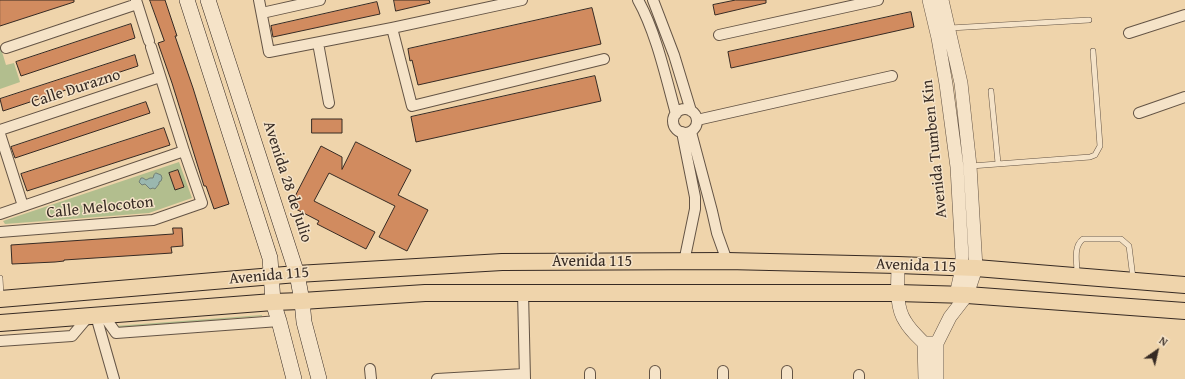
<!DOCTYPE html>
<style>
body{margin:0}
#map{position:relative;width:1185px;height:379px;overflow:hidden;background:#efd4ab;font-family:"Gentium Book Plus",serif}
canvas{display:block}
.north{position:absolute;left:1137px;top:331px;width:40px;height:40px;-webkit-text-stroke:3px #f5e3c8;paint-order:stroke;rotate:34deg;font-size:11px;font-weight:700;line-height:16px;text-align:center;color:#362a23}
.north::after{content:'';display:block;margin:auto;width:14px;height:18px;background:#362a23;clip-path:polygon(50% 0,100% 100%,50% 72%,0 100%)}
</style>
<div id="map">
<canvas width="1185" height="379"></canvas>
<div class="north">N</div>
</div>
<script>
const ctx = document.querySelector('canvas').getContext('2d');
ctx.lineJoin = 'round';
function fillPath(path, color) {
  ctx.fillStyle = color;
  ctx.fill(path, 'evenodd');
}
function strokePath(path, color, width, dash) {
  ctx.strokeStyle = color;
  ctx.lineWidth = width;
  ctx.lineCap = dash ? 'butt' : 'round';
  ctx.setLineDash(dash || []);
  ctx.stroke(path);
}
function drawText(font, color, halo, rows, align = 'center') {
  ctx.font = font + ' "Gentium Book Plus",serif';
  ctx.lineWidth = 3;
  ctx.setLineDash([]);
  ctx.textBaseline = 'middle';
  ctx.strokeStyle = halo;
  ctx.fillStyle = color;
  for (const [text, x, y, turn = 0] of rows) {
    ctx.save();
    ctx.translate(x, y);
    ctx.rotate((+turn || 0) * Math.PI / 180);
    ctx.textAlign = isNaN(turn) ? turn : align;
    if (halo) ctx.strokeText(text, 0, 0);
    ctx.fillText(text, 0, 0);
    ctx.restore();
  }
}
const green = new Path2D(`
 M0,45L6,65L14,63L20,82L0,89Z
 M179,162L192,198L149,213L5,224L3,221Z
 M262,315V316L118,328L115,326Z`);
const water = new Path2D(`
 M156,173L161,175L162,178L161,181L159,182V184L155,189L153,188L150,189L145,184L142,185L139,182L141,178H143L146,180L150,178H153L154,175Z`);
const building = new Path2D(`
 M0,0H74V2L0,26Z
 M150,0H165L177,36H175L193,88L229,204L214,209L206,186H204L172,83L158,43L164,41Z
 M394,0H429L430,3L396,11Z
 M736,0H766V3L715,15L713,5Z
 M377,2L380,14L273,37L271,26Z
 M592,8L601,44L418,85L412,60L410,61L408,49Z
 M911,12L914,27L731,68L728,52Z
 M131,24L135,38L21,76L16,62Z
 M135,55L138,66L3,111L0,99Z
 M595,76L601,101L416,142L411,117Z
 M146,102L150,113L15,158L11,147Z
 M312,119H342V133H312Z
 M164,128L170,145L27,191L21,174Z
 M356,142L411,170L398,195L428,210L407,251L379,237L395,206L329,173L314,201L375,232L366,249L317,224L319,221L290,206L321,146L342,157V169Z
 M178,170L184,187L175,190L169,173Z
 M173,228H182L183,246L171,247L172,253L64,260V261L55,262L12,264L11,245L173,234Z`);
const service = new Path2D(`
 M950,28L1089,20
 M991,91L998,163
 M971,166L1090,157L1095,155L1100,146L1093,51
 M1077,273C1077,261 1073,247 1083,239H1121L1129,246L1133,278
 M0,278L1,296`);
const minor = new Path2D(`
 M136,0L149,41
 M259,0L269,52L392,28L522,0
 M638,0C656,32 666,78 676,114
 M653,0L674,55L691,111
 M262,13L320,0
 M392,28L412,106L604,59
 M1129,33L1185,15
 M719,35L878,0
 M318,43L329,103
 M6,48L137,4
 M673 121a12 12 0 1 1 24 0a12 12 0 1 1-24 0Z
 M1139,113L1185,97
 M697,120L892,76
 M0,130L160,77
 M682,132L695,197V209L684,262
 M691,132L712,211L717,233L727,261
 M0,134L23,206
 M0,214L184,151
 M0,232L153,220L202,203L184,151L151,47
 M523,292L525,379
 M96,316L114,379
 M104,316L116,333L279,321
 M0,341L72,336L88,317
 M370,369L371,379
 M655,371V379
 M723,371V379
 M787,371V379
 M590,373V379
 M437,379L524,374
 M859,379V375`);
const tertiary = new Path2D(`
 M929,0L938,38L946,84L957,167L962,256V268L956,295
 M898,265C898,283 895,306 905,321C910,330 917,336 924,343H937L950,317L967,295L976,268L970,166L961,83L942,0
 M924,343L925,379
 M937,379V343`);
const secondary = new Path2D(`
 M187,0L270,258L273,302L279,321L294,379
 M208,0L297,274L302,301L304,322L319,379`);
const primary = new Path2D(`
 M0,299L297,274L502,262L727,261L898,265L976,268L1185,285
 M0,323L273,302L302,301L425,293H897L967,295L1185,311`);
const streetNames = [
 ["Calle Durazno",76,89,-18],
 ["Avenida Tumben Kin",935,149,-96],
 ["Avenida 28 de Julio",287,182,72],
 ["Calle Melocoton",100,208,-6],
 ["Avenida 115",592,262],
 ["Avenida 115",916,266,2],
 ["Avenida 115",269,276,-5]
];
fillPath(green, '#b2be8e');
fillPath(water, '#9ab7af');
strokePath(water, '#727f77', 1);
fillPath(building, '#d18b5f');
strokePath(building, '#362a23', 1);
strokePath(service, '#645445', 6);
strokePath(minor, '#645445', 12);
strokePath(tertiary, '#645445', 14);
strokePath(secondary, '#362a23', 16);
strokePath(primary, '#362a23', 18);
strokePath(service, '#f5e3c8', 5);
strokePath(minor, '#f5e3c8', 10);
strokePath(tertiary, '#f5e3c8', 13);
strokePath(secondary, '#f5e3c8', 15);
strokePath(primary, '#efd4ab', 16);
drawText('16px', '#362a23', '#f5e3c8', streetNames);
</script>
